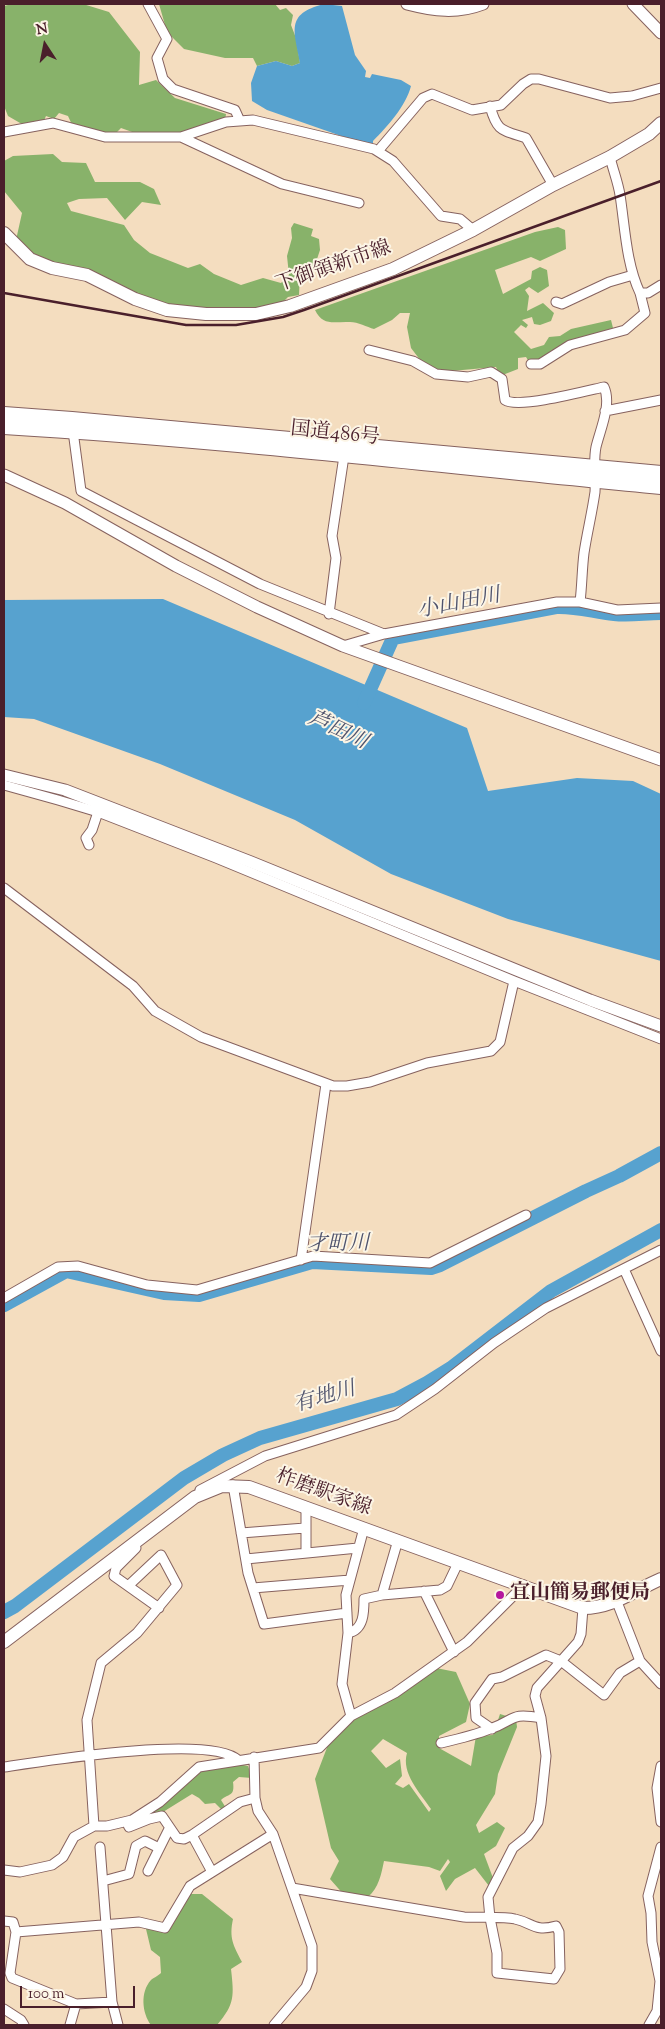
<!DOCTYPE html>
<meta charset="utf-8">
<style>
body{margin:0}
#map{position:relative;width:665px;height:2029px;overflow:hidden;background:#f4ddbf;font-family:"Sorts Mill Goudy",serif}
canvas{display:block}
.frame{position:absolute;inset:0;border:5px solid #4a1f2b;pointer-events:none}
.north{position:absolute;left:20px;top:20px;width:50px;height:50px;-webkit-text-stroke:4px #fcf5e5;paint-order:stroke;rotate:349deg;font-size:14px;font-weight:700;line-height:20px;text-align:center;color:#4a1f2b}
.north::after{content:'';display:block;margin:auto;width:18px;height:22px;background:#4a1f2b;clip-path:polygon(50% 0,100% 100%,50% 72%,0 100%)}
.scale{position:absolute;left:20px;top:1986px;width:115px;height:22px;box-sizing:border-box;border:2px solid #4a1f2b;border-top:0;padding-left:6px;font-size:15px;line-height:18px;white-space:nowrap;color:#4a1f2b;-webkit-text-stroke:4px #fcf5e5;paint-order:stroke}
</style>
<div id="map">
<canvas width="665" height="2029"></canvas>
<div class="frame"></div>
<div class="north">N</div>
<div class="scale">100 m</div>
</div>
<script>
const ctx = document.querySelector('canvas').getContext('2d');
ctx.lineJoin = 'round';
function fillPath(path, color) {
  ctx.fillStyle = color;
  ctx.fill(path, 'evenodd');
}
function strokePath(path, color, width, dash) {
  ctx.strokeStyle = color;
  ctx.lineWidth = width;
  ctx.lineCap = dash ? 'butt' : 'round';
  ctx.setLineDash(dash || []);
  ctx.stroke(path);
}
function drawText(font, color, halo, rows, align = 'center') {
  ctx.font = font + ' "Sorts Mill Goudy","Noto Serif JP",serif';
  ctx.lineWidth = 4;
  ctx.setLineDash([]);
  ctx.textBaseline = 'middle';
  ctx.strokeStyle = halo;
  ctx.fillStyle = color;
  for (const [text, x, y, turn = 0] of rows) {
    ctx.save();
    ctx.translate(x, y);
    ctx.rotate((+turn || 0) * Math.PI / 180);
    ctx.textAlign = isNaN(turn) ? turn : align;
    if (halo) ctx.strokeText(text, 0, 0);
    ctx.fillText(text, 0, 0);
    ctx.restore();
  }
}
const forest = new Path2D(`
 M12,4H83L109,12L140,52L139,85L156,80L175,98L226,114L224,127L149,138L121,128L111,138L74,129L68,116L59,113L54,119L46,116L41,127H27L8,116L4,106V6Z
 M159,4H275L280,10L286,8L293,15L291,25L296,38L300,63L292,66L276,61L257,66L253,58H225L184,49L167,32Z
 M53,154L62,162L86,163L95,182H140L154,189L161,205L142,202L125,220L107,198L79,199L67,203L71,211L124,225L134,240L150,253L188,268L200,264L214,274L241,285L263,278L281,283L289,275L287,256L292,238L291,228L294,223L313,229L311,236L319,239L320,250L316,262L326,267L323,273L308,271L300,273L299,295L288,297L279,306L237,309H206L160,304L38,260L16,240L22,213L4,191V161L13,156Z
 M558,227L565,230L566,249L540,261L531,257L495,270L503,294L531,279L532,271L540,267L547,270L549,286L538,293L529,287L525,290L529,296L527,311L543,303L554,313L551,321L540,325L534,324L532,317L522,320L528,325L526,328L521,325L514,332L531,349L544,345L549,337L560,336L571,329L611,320L613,328L567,342L542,360L529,362L526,357L518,358V369L500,376L496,367L440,372L424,365L411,348L407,327L410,313H400L392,320L374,329C367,327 358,322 350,322C335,321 323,327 315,310L535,232Z
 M436,1668L456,1672L470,1704L466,1722L439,1736V1748L471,1766L476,1736L493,1735L500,1714L516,1719L517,1727L498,1774L495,1794L476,1825L479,1833L497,1822L505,1828L496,1846L484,1854L493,1878L489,1886L475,1868L455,1879L446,1891L440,1876L450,1862L448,1859L440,1871L429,1867L384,1861C381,1875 379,1887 368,1897L345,1896L330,1879L339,1861L331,1848L315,1779L328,1745L339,1731L354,1716ZM383,1739L407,1753C401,1773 420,1793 431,1809L429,1812L409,1784L403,1788L395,1784L402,1776L400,1759L386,1768L371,1751Z
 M238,1764L248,1766L252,1778L239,1777L233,1782C235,1797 229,1793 221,1800L226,1808L223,1811L215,1803L205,1804L199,1798L192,1794L163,1812L133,1824L199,1769Z
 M187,1894H202L233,1919C229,1938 233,1945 242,1962L231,1969C234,1996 235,2004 217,2025H151C142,2013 140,1992 151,1980C153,1978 158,1976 161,1973L160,1957L151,1950L146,1929L152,1928L163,1932Z`);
const water = new Path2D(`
 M324,4L342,6L355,55L366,71L365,77L370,78L372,74L401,80L411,86C406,106 387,127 373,141V144L367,145L267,110L252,101L251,83L257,66L276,61L292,66L300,63C295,32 284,14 324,4Z
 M163,599L467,728L488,791L577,778L633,781L661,794V961L508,919L391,874L295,820L160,764L34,719L4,717V600Z`);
const river = new Path2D(`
 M364,703L393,638L556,607C576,606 594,612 614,614C630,616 645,613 661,613
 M4,1305L66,1271L164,1293L199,1295L312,1262L431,1268L440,1265L586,1191L619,1176L661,1153
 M4,1612L15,1606L184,1478L223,1455L260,1438L397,1399L427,1383L451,1368L551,1291L661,1230`);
const minor = new Path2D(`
 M148,4L167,39L157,58L163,79L173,89L235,110L240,121
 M490,106C497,132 502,130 526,138L553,185
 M4,132L53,123L105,137H181L226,122L253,120L374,149L393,161L441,216L460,219L473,230
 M181,137L282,184L359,203
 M378,151L423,98L432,94L472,110L501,105L523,84L531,79H539L610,98L632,96L661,88
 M610,157C613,170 618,182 620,195C625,227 626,263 640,293H648L661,285
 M556,302L562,304L609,282L633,275
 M369,350L413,361L436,374L468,377L491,372L502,379L505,400C518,409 586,391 604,387C612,404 600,430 596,447C593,462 596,477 595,492C592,513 587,533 584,553C582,569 582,586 580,602
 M531,364H540L570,345L625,330L645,313L640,293
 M605,411L661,400
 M73,431L81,491L260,584L384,634
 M329,614L336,558L332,536L344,456
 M343,646L384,634L557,602H580L617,610L661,608
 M4,785L58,800L98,812L216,858L514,981L661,1039
 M89,845L86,838L92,830L98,812
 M4,888L133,986L155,1011L201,1037L333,1086H347L370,1082L427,1063L491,1051L500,1042L514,981
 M301,1260L326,1084
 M624,1269L661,1351
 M4,1298L58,1267L78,1266L147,1285L197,1290L313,1256L430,1263L526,1215
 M233,1485L248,1573L264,1624L347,1613
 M200,1490L265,1456L396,1415L435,1389L494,1343L546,1308L661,1250
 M241,1533L305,1528
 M136,1548L116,1568L114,1576L159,1608
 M306,1553V1508
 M246,1559L358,1548
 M253,1588L350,1580
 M424,1591L454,1652
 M382,1595L440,1590L447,1586L458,1563
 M617,1602L640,1661L661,1684
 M348,1633C364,1630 364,1612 364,1599L382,1595L398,1540
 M351,1716L342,1684L348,1633L346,1595L364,1528
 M492,1729L476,1718L475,1703L492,1679L502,1677L546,1655L561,1661L604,1695L620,1673L640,1661
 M441,1743C458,1739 475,1735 490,1729C516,1720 509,1712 541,1718
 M254,1757L255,1798L258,1811L273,1834L312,1946V1971L306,1987L274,2025
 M661,1766L657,1788L661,1822
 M4,1767C44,1761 211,1734 238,1760
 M128,1825L129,1827L149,1819L162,1816L177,1838L184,1839L192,1835L212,1872
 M94,1826H107L132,1820L160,1802L199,1767L319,1748L351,1716L395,1693L467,1642L524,1585
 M192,1835L240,1802L255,1798
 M100,1847L112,2002L118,2025
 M4,1870L20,1872L52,1865L63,1857L74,1837L94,1826L87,1720L101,1663L137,1633L177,1585L161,1555L128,1586
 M148,1871L169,1829
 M103,1881L129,1874L136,1846L145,1841L159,1848
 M292,1888L464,1917C478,1918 503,1916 515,1919C533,1923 534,1932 556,1926L559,1932L560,1969L554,1979L497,1973V1953L490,1918L488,1897L513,1848L528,1836L538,1822L541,1804L546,1756L541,1718L535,1696L537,1688L578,1642L581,1634L583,1608
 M4,1921L13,1922L16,1932L10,1973L12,1978L76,2004L112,2002
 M16,1932L139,1922L165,1928L190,1886L273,1834
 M4,2009L21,2020L24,2025
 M70,2025L76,2004
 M649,2025L657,2011L660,1981L652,1942L651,1913L648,1896L661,1847`);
const tertiary = new Path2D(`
 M407,4C434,11 457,14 483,4
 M633,4L661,33
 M4,475L65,503L176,566L257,607L343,646L661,760
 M4,775L65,790L251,862L590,1000L661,1026`);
const secondary = new Path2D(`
 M4,233L30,259L52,268L87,275L135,299L167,310L206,314H256L290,306L393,269L473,230L553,185L610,157L649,134L661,123
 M4,1642L195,1497L222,1486L249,1487L583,1608C613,1608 635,1590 661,1579`);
const trunk = new Path2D(`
 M4,414L72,419L661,473
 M4,427C223,440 442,466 661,487`);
const rail = new Path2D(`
 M4,293L186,325H236L283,317L304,310L661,181`);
const markers = [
 [500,1595,5,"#b5179e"]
];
const streetNames = [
 ["下御領新市線",334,268,-19],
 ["国道486号",335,435,6],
 ["柞磨駅家線",323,1494,20]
];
const poiNames = [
 ["宜山簡易郵便局",510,1595]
];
const waterNames = [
 ["小山田川",459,605,-11],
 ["芦田川",337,732,25],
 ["才町川",338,1246,-1],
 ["有地川",325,1399,-16]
];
fillPath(forest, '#88b26a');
fillPath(water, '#57a2cf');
strokePath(river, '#57a2cf', 14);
strokePath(minor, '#86625f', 11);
strokePath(tertiary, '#86625f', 13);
strokePath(secondary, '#86625f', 14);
strokePath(trunk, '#86625f', 16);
strokePath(minor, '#fff', 9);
strokePath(tertiary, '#fff', 11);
strokePath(secondary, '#fff', 12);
strokePath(trunk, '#fff', 14);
strokePath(rail, '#4a1f2b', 2.5);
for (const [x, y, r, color] of markers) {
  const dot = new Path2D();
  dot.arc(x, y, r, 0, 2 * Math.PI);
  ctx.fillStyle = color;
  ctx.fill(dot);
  strokePath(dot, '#fcf5e5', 2);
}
drawText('20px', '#4a1f2b', '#fcf5e5', streetNames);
drawText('bold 20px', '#4a1f2b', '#fcf5e5', poiNames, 'left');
drawText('italic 21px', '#4f536d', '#fcf5e5', waterNames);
</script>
